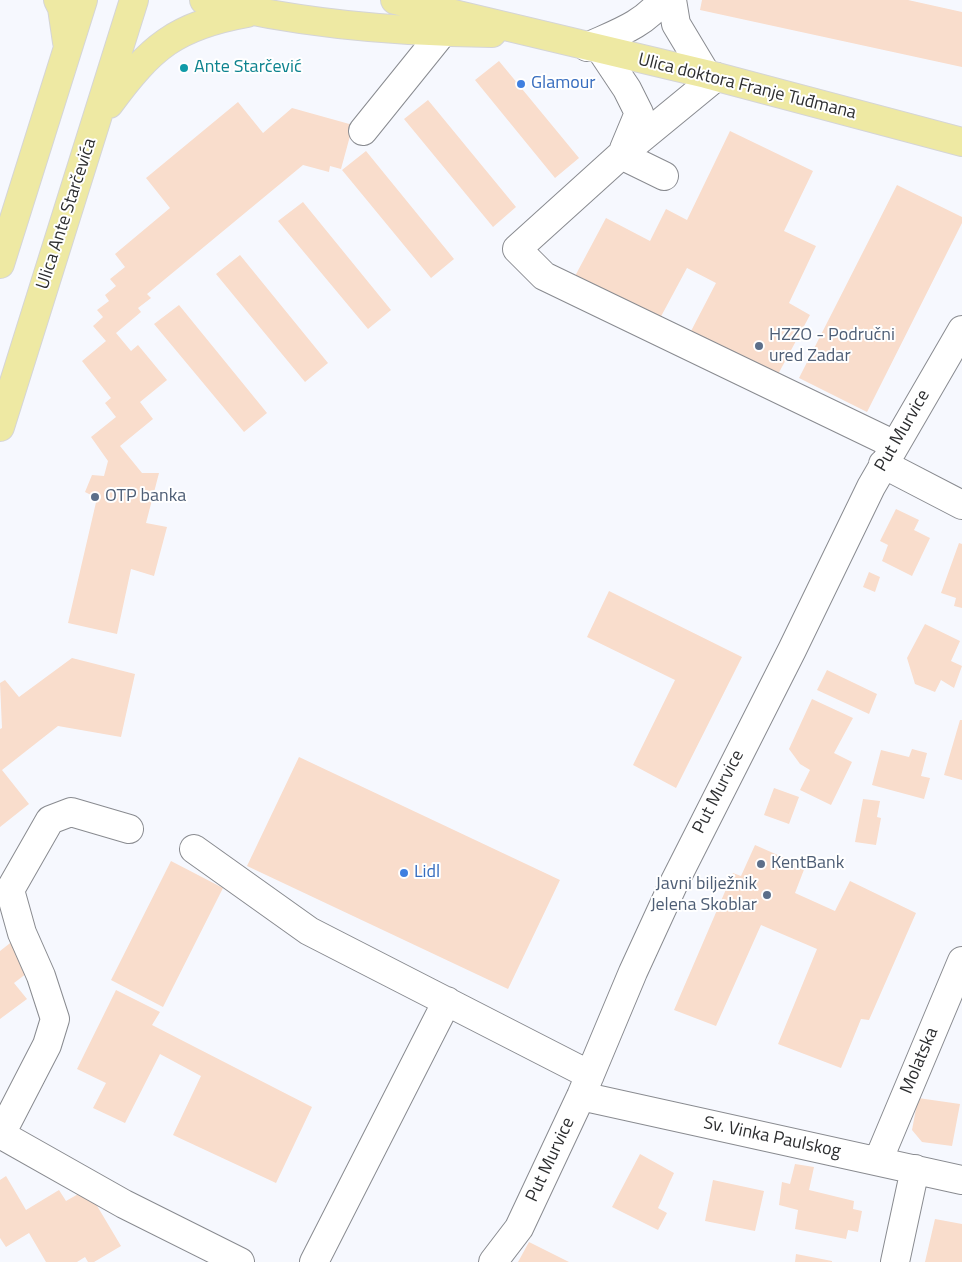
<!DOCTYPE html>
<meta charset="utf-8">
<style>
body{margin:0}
canvas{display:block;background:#f6f8fe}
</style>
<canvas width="962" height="1262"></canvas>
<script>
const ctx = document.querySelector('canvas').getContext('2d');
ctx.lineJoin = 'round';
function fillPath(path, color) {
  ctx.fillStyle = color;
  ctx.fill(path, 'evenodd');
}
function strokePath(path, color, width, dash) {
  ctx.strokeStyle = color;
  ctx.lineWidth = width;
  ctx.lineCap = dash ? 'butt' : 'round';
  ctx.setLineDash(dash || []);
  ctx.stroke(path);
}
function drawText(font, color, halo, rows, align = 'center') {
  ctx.font = font + ' "Titillium Web",sans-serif';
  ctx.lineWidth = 4;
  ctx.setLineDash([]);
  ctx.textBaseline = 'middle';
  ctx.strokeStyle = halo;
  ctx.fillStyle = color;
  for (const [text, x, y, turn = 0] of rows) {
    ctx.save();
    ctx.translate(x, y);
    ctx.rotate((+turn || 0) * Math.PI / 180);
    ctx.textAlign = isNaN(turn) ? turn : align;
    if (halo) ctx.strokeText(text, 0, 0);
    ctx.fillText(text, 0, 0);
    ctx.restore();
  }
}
const building = new Path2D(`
 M702,0H908L962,12V67L700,10Z
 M499,61L579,158L555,178L475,80Z
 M428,100L516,207L493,227L404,119Z
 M238,102L263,133L292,108L353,125L341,169L330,166L329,172L303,165L147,294L151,298L138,308L141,312L116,333L131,351L138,345L167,380L140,402L153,419L120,446L142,473H159L146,523L167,527L154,576L131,569L117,634L68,623L97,498L85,492L92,475L104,476L108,461L91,437L116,417L105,403L111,398L82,361L106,341L93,326L103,317L97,310L109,301L105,295L116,286L110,279L125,267L115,254L170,208L146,178Z
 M730,131L813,171L784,231L816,246L789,303L810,315L776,378L690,333L716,283L687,268L658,322L574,278L606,218L650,241L666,209L687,220Z
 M366,151L454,259L431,278L342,170Z
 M897,185L962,217V223L867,412L799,378Z
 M303,202L391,310L368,329L278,221Z
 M240,255L328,363L305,382L216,274Z
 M179,305L267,413L244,432L154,324Z
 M896,509L919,520L914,530L930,538L912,576L882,561L888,545L880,541Z
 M959,543L962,544V608L954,606L956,598L941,593Z
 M869,572L880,577L875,592L863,587Z
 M609,591L742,657L676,788L633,765L675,680L587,637Z
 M925,624L960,641L951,661L962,666L954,688L941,680L935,692L915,684L907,658Z
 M72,658L135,674L121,737L58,726L2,770L29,804L0,827V729L2,728L0,683L5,680L19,697Z
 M827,670L877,694L869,714L817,690Z
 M812,699L853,718L834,753L852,762L831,805L800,790L810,770L800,764L789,749Z
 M960,720H962V780L944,775Z
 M912,749L927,753L921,776L930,778L924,799L872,785L881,750L909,757Z
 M299,757L560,880L508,989L247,866Z
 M774,788L799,797L789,824L764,815Z
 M863,799L880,801L877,817L881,818L876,845L855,842Z
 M755,845L805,867L795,893L835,911L850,881L916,913L869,1020L861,1019L841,1068L778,1044L817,949L761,925L716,1026L674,1010L733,873L741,876Z
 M171,861L223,888L163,1007L111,980Z
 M14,940L35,967L14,983L27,999L0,1019V951Z
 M116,990L160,1012L152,1025L312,1107L276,1183L173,1135L201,1076L160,1054L125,1123L93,1108L106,1083L77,1069Z
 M918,1098L960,1104L952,1146L922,1142L912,1130Z
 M640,1154L674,1173L658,1208L667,1213L658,1230L612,1207Z
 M795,1164L814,1167L809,1190L854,1201L853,1209L862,1211L858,1232L848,1230L846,1239L795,1229L798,1210L779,1205L782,1182L790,1184Z
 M6,1176L26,1210L59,1190L66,1201L87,1189L121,1246L94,1262H88L85,1257L77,1262H46L29,1233L6,1247L0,1238V1180Z
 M713,1180L764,1191L755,1231L705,1221Z
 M935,1219L962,1224V1262H925Z
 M529,1242L569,1262H518Z
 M796,1254L832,1261V1262H795Z`);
const minor = new Path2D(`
 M672,0L676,24L706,74
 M587,47C615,34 644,25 662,0
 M601,50L627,89L639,113L624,149
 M716,77L621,155L517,249L544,276L895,445
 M363,131L442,33
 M621,155L664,176
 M883,464L962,505
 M194,849L309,931L590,1075
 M581,1096L962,1180
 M0,1134L124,1204L240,1262
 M1,1134L47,1045L55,1019L41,976L22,933L10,890L50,820L71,812L129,829
 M878,1161L962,961
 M314,1262L447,1001
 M493,1262L519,1228L581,1096L633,972L673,885L792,650L871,487L962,330
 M895,1262L915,1169`);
const major = new Path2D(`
 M58,0L62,8L67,42
 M204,0C298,24 394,32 492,33
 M395,0L706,74L962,142
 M109,104C151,47 175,26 247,13
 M0,264L83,0
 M0,427L134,0`);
const markers = [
 [184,68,5,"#0f9aa8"],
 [521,84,5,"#3f7fe0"],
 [759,346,5,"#5c6f8a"],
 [95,497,5,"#5c6f8a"],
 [761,864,5,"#5c6f8a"],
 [404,873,5,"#3f7fe0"],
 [767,895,5,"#5c6f8a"]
];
const cultureNames = [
 ["Ante Starčević",194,68]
];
const shopNames = [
 ["Glamour",531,84],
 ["Lidl",414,873]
];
const streetNames = [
 ["Ulica doktora Franje Tuđmana",747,87,14],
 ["Ulica Ante Starčevića",67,214,-72],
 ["Put Murvice",903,431,-60],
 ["Put Murvice",719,792,-63],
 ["Molatska",920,1061,-67],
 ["Sv. Vinka Paulskog",772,1138,12],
 ["Put Murvice",551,1160,-65]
];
const serviceNames = [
 ["HZZO - Područni",769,336],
 ["ured Zadar",769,357],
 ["OTP banka",105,497],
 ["KentBank",771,864],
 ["Javni bilježnik",757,885,"right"],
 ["Jelena Skoblar",757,906,"right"]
];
fillPath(building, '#f9ddcc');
strokePath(minor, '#898b90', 30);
strokePath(major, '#d5d5d6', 30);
strokePath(minor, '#fff', 28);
strokePath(major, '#eee9a3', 28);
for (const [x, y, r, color] of markers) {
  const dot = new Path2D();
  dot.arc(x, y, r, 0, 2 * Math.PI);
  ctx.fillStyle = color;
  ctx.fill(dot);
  strokePath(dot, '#fff', 2);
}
drawText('18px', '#0d838f', '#fff', cultureNames, 'left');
drawText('18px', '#366cbe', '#fff', shopNames, 'left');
drawText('18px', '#2d2e30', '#fff', streetNames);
drawText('18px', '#4e5e75', '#fff', serviceNames, 'left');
</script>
